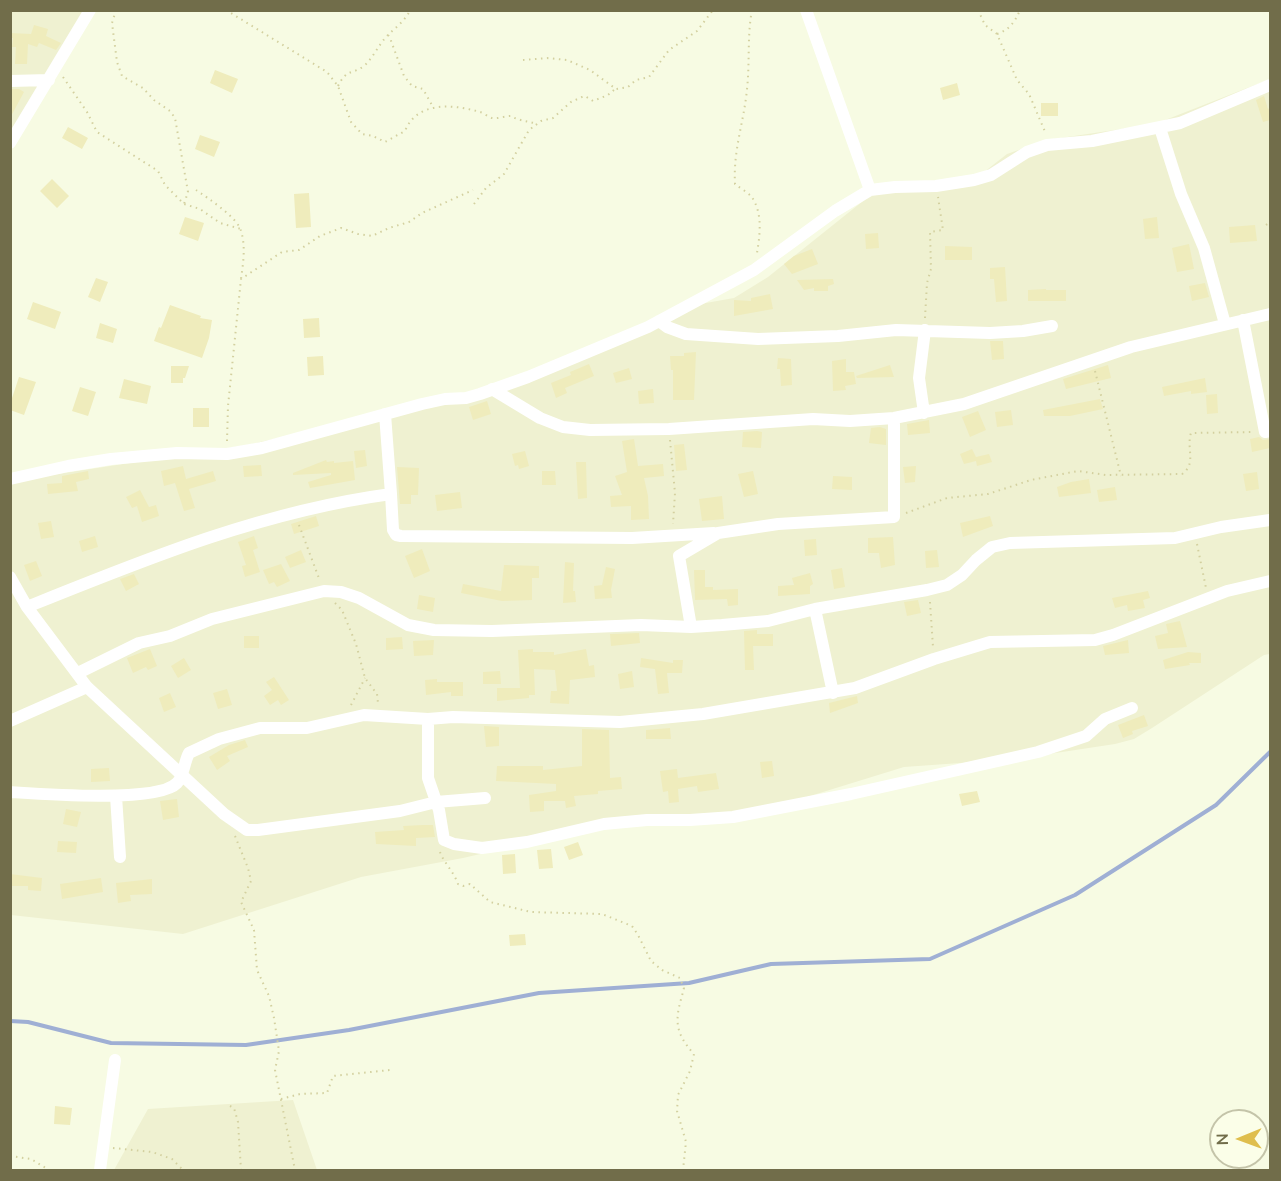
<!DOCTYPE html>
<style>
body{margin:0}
#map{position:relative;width:1281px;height:1181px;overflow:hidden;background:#f7fbe3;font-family:"Nunito Sans",sans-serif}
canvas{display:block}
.frame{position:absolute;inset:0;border:12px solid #716d4a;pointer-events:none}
.north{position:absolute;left:1209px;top:1109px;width:60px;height:60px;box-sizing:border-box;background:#fbfee8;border:2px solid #c4c4a9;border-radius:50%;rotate:269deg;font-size:16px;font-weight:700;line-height:24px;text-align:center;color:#716d4a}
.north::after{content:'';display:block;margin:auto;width:21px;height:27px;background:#dfbe4d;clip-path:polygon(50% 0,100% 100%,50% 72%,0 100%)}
</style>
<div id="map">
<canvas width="1281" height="1181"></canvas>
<div class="frame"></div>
<div class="north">N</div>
</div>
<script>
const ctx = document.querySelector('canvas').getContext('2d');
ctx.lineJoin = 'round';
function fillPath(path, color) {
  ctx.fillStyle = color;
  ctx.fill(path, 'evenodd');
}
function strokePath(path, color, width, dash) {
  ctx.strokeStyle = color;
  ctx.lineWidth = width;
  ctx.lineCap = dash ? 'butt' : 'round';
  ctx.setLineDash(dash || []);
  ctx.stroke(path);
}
const residential = new Path2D(`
 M11,11H91L11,137Z
 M1270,79V654L1264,655L1152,728L1134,739L1115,744L1016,759L904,767L755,813L610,824L463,858L361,877L183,934L11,915V477L58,474L247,445L476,393L689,306L734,298L768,277L873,193L979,176L1007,154L1047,140L1155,124Z
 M293,1100L317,1170H114L148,1109Z`);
const stream = new Path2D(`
 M10,1021L28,1022L111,1043L246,1045L349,1030L539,993L689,983L771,964L930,959L1075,895L1216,805L1270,752`);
const building = new Path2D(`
 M34,25L48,29L46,36L61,43L56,50L39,43L37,47L28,44L27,64H15L16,47H12L13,38H10V33L31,34Z
 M215,70L238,79L232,93L210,83Z
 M957,83L960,95L943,100L940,88Z
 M10,89H19L24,92L10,118Z
 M1264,96L1268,109L1270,108V120L1263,122L1256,100Z
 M1041,103H1058V116H1041Z
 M68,127L88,138L82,149L62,138Z
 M200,135L220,142L214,157L195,149Z
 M52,179L69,196L57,208L40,191Z
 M309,193L311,227L296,228L294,194Z
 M185,217L204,223L198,241L179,234Z
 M1157,217L1159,238L1145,239L1143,219Z
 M1255,225L1257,241L1230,243L1229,227Z
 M878,233L879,248L866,249L865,234Z
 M1189,244L1194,269L1177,272L1172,248Z
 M945,246L972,247V260H945Z
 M812,249L818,264L792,274L784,264L794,256Z
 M1005,267L1007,301L996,302L994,279H990V268Z
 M96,278L108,282L100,302L88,297Z
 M833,279L834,284L828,286V291H814V288L804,290L797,280Z
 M1205,283L1209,297L1192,301L1189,286Z
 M1046,289V290H1066V301H1028V290Z
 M770,294L773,309L734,316V300L751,301V298Z
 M33,302L61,312L55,329L27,319Z
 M170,305L201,316L200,318L212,320L209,338L202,358L154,341L159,327L161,328Z
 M319,318L320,337L304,338L303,319Z
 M100,323L117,329L113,343L96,338Z
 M990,341H1003L1004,359L992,360Z
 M696,352L694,400H673V370H671L670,356H684V353Z
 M323,356L324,375L308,376L307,357Z
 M778,358L791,359L792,385L781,386L780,369H777Z
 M846,359V372H854L856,384L845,386L846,390L833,391L832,361Z
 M589,364L594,376L565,388L567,393L556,398L551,383L571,375L570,372Z
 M890,365L894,377L857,378L856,376Z
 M1108,365L1111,378L1066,389L1063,379Z
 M171,366H189L185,378H183V383H171Z
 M629,368L632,379L616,383L613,373Z
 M19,377L36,382L24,415L10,410V404Z
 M1205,378L1207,392L1191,394V391L1164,396L1162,387Z
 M124,379L151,386L147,404L119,398Z
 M80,387L96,392L88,416L72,411Z
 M653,389L654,403L639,404L638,391Z
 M1217,394L1218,413L1207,414L1206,395Z
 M1100,399L1103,409L1070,416H1044L1043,410Z
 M487,401L491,414L473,420L469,407Z
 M193,408H209V427H193Z
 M1011,410L1013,425L997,427L995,412Z
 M978,411L986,430L970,437L962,417Z
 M929,420L930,433L908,435L907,424Z
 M880,427L886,429V445L869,443L871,428Z
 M757,431L762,432L761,448L742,447L743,432Z
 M1259,437L1263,440L1270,439V448L1252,452L1250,439Z
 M634,439L638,466L663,464L664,476L644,478L648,496L649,519L631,520V506L611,507L610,496L622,495L615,476L627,472L622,441Z
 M684,444L687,470L676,471L674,445Z
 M972,449L976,457L989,454L992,462L977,466L976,461L964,464L960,454Z
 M365,450L367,466L356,468L354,451Z
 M525,451L529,466L519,469L518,465L515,466L512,454Z
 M326,460L327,462L334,461V463L353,461L355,480L310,488L308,482L331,475V473L293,475V473Z
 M576,462H586L587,498L578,499Z
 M261,465L262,476L244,477L243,466Z
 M183,466L186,479L213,471L216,481L189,489L195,508L184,511L175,483L164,486L161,471Z
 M916,466L915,482L905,483L903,467Z
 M397,467L419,468L418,495H411V504H400Z
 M88,471L89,479L76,482L78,491L48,494L47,484L62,483V476Z
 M542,471H555L556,485H542Z
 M753,471L758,494L744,497L738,474Z
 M1257,472L1259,489L1246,491L1243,474Z
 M833,476L852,477V490L832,489Z
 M1089,479L1091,493L1059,497L1057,487L1071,482Z
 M1115,487L1117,500L1099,502L1097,490Z
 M140,490L149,507L156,505L159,516L142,522L137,506L132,508L126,497Z
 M460,492L462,508L437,511L435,495Z
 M722,496L724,519L702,521L699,499Z
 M316,516L319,526L294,534L291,524Z
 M990,516L993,526L963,537L960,523Z
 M51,521L54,537L41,539L38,523Z
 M95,536L98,547L82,552L79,541Z
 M254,536L258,548L253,550L260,572L245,577L242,566L246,565L238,542Z
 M893,537L895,565L881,568L879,553H868V538Z
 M816,539L817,555L805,556L804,540Z
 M422,549L430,571L414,578L405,556Z
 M301,550L306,562L290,568L285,557Z
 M937,550L939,567L926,568L925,551Z
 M36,561L42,576L30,581L24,565Z
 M565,562L574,563L573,591H575L576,602L563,603Z
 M281,564L290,581L277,587L274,582L269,584L263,570Z
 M504,565L539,566V578H532V600L502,601L461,593L463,584L501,591Z
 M606,567L615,569L611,590L612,598L595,599L594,586L602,585Z
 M842,568L845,587L834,589L831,570Z
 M694,570H705V587H713V590L738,589V605L728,606L727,599L695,600Z
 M810,573L813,584L810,586V594L778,596V586L794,585L792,578Z
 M134,574L139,584L126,591L120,579Z
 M1148,591L1150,598L1143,600L1145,608L1128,611L1127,605L1115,608L1112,598Z
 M419,595L435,598L433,612L417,609Z
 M918,600L921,613L907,616L904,602Z
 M1180,621L1187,647L1158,649L1155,636L1168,633L1166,624Z
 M757,630V634H773V646H753L754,670H745L744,631Z
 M639,633L640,643L611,646L610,634Z
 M244,636H259V648H244Z
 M402,637L403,649L386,650V638Z
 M434,640L433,655L414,656L413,641Z
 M1128,640L1129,653L1105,655L1103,646Z
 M150,649L157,666L148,670L146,667L133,673L127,658Z
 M533,649V652H554V655L586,649L589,666L594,665L595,677L570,680L569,704L550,703L551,691H557L555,670L534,669L535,695H529V698L497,701V688H520L518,650Z
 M1188,652L1201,653V663H1189L1190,665L1165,669L1163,660Z
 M184,658L191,670L178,678L171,666Z
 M641,658L673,663V660H683L682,673H667L669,693L658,694L655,669L640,667Z
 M500,671L501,684H483V672Z
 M632,671L634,687L620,689L618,674Z
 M274,677L289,700L281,705L278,700L270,705L264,696L272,690L266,682Z
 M437,679V682H463V696H451V692L426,695L425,680Z
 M227,689L232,705L218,709L213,693Z
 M170,693L176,707L164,712L159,698Z
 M857,696L858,703L830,713L829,703Z
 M1144,715L1148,726L1132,731L1133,734L1123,738L1118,725Z
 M484,726L499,727V746L486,747Z
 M670,728L671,739H646V730Z
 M582,729L609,730L610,778L621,777L622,789L598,791V794L574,796L576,806L566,808L565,801H544V811L530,812L529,795L556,791V784L496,781L497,766H543V770L582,766Z
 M245,740L248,747L227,756L230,761L217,770L209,757L229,745Z
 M772,761L774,776L762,778L760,762Z
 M109,768L110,781L91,782V769Z
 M677,769L678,778L716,773L719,789L698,792L697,786L678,789L679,802L669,803L668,791L663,792L660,771Z
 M977,791L980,802L962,806L959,794Z
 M177,799L179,817L163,820L160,801Z
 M66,809L81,812L77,827L63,824Z
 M423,825H433L435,837L416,838V846L376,844L375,832L404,830L403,826Z
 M58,841L77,842L76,853L57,852Z
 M578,842L583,855L569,860L564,847Z
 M551,849L553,868L539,869L537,850Z
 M515,854L516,873L503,874L502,855Z
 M10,874L42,878L41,891L28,890V886H10Z
 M101,878L103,892L62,899L60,884Z
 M152,879V894L130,895L131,901L118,903L116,883Z
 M525,934L526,945L510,946L509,935Z
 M55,1106L72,1108L70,1125L54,1124Z`);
const path = new Path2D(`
 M116,10L112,23L117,62L122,76L143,88L154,100L170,111L175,118L188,192L184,204
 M226,10L327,72L338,86L351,122L362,134L373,136L385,142L405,131C417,101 453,104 480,112C484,113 488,117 492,118C498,119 505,116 511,116C519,121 528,121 537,124
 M752,10C747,36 750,62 747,89C744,122 733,150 735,184C740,188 747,192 751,196C763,212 760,235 757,253
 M978,10L985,25L997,34L1017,80L1029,94L1046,134
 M997,34C1009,30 1015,22 1020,10
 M388,35L390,38L404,76L412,86L423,89L433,107
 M523,60L547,58L567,60L590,70L616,89L628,87L636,80L649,77L669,50L697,31L713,10
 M63,77L87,112L97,132L158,171L165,185L184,204L200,209L220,223L241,229
 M338,86C347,68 352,75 364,66C374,57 378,45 388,35C395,28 406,20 410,10
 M196,190C208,198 238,218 241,231C246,247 243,264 241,279
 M474,204L486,188L504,174L529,130L541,121L553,118L571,102L582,97L585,96L593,101L608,95L615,89
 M1266,225L1270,222
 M925,318L927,283L931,269L930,232L943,230L938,197
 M1095,371L1121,476
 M670,440L675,493L673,524
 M227,441L228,406L241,279L282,252L299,250L320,236L341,228L358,234L372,236L389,228L409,222L422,213L473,190
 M906,513L947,498L988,494L1031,480L1078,471L1106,475L1182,474C1197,464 1186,448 1191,433L1254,432
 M299,525L320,581
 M1197,544L1206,588
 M930,602L933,647
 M335,603L342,610L356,644L365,678L377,694L378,703
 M351,705L365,678
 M235,836L248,868L251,881L241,902L254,930L257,970L269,996L274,1018L279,1051L275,1070L295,1170
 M440,852C444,863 454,872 458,884L463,886L470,884L490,902L531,912L602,914L632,926L638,935L651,961L662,970L680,978L684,989C675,1018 673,1031 694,1054L690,1071L678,1095L677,1111L686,1142L683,1170
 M281,1099L300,1094L327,1093L333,1076L390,1070
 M230,1106L234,1108L238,1122L241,1170
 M113,1148L152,1152L172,1159L183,1170
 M10,1156L31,1159L49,1170`);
const minor = new Path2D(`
 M806,10L870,190
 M10,81L49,80
 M1160,128L1181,194L1204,248L1225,324
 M10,143L90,10
 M1243,320L1265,432L1270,431
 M659,321L667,327L686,334L758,339L838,336L896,330L990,333L1023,331L1052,326
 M492,389L540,418L563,427L590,430L669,429L813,419L850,421L894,418L964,404L1131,347L1270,314
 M924,413L919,378L925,330
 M10,479L68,466L111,459L177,453L227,454L262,448L422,404L445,399L466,398L480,394L528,377L648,327L754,270L835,211L870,190L895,187L936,186L974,180L991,175L1027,152L1047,145L1092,141L1180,123L1270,85
 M391,494L393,530L396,535L401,536L632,538L714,533
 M10,577L27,607L87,687L224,814L247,830H258L400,811L436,802L485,798
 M27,607C146,559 263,511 391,494L385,414
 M815,609L833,693
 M691,627L679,556L718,533L778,524L894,517V418
 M78,673L139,643L170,636L212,619L324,591L341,592L359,598L408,625L434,630L492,631L641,625L691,627L722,625L768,621L815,609L927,590L947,585L962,575L976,560L992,547L1010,543L1175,538L1221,527L1270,520
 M428,719V778L439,810L444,840L454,844L482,848L527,842L604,824L647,820H690L733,817L851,794L1038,752L1086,736L1105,719L1132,708
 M10,721L87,687
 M10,792C41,794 158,803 177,783C184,776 184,762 189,753L219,739L260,728H307L364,715L428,719L453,717L620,722L703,714L855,688L934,659L990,642L1095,640L1113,635L1227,591L1270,581
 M116,796L120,857
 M100,1170L115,1060`);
fillPath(residential, '#eff1d1');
strokePath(stream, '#9fafd4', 4);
fillPath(building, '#efecbc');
strokePath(path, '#d3d09f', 2, [1.5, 4.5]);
strokePath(minor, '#fff', 12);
</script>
